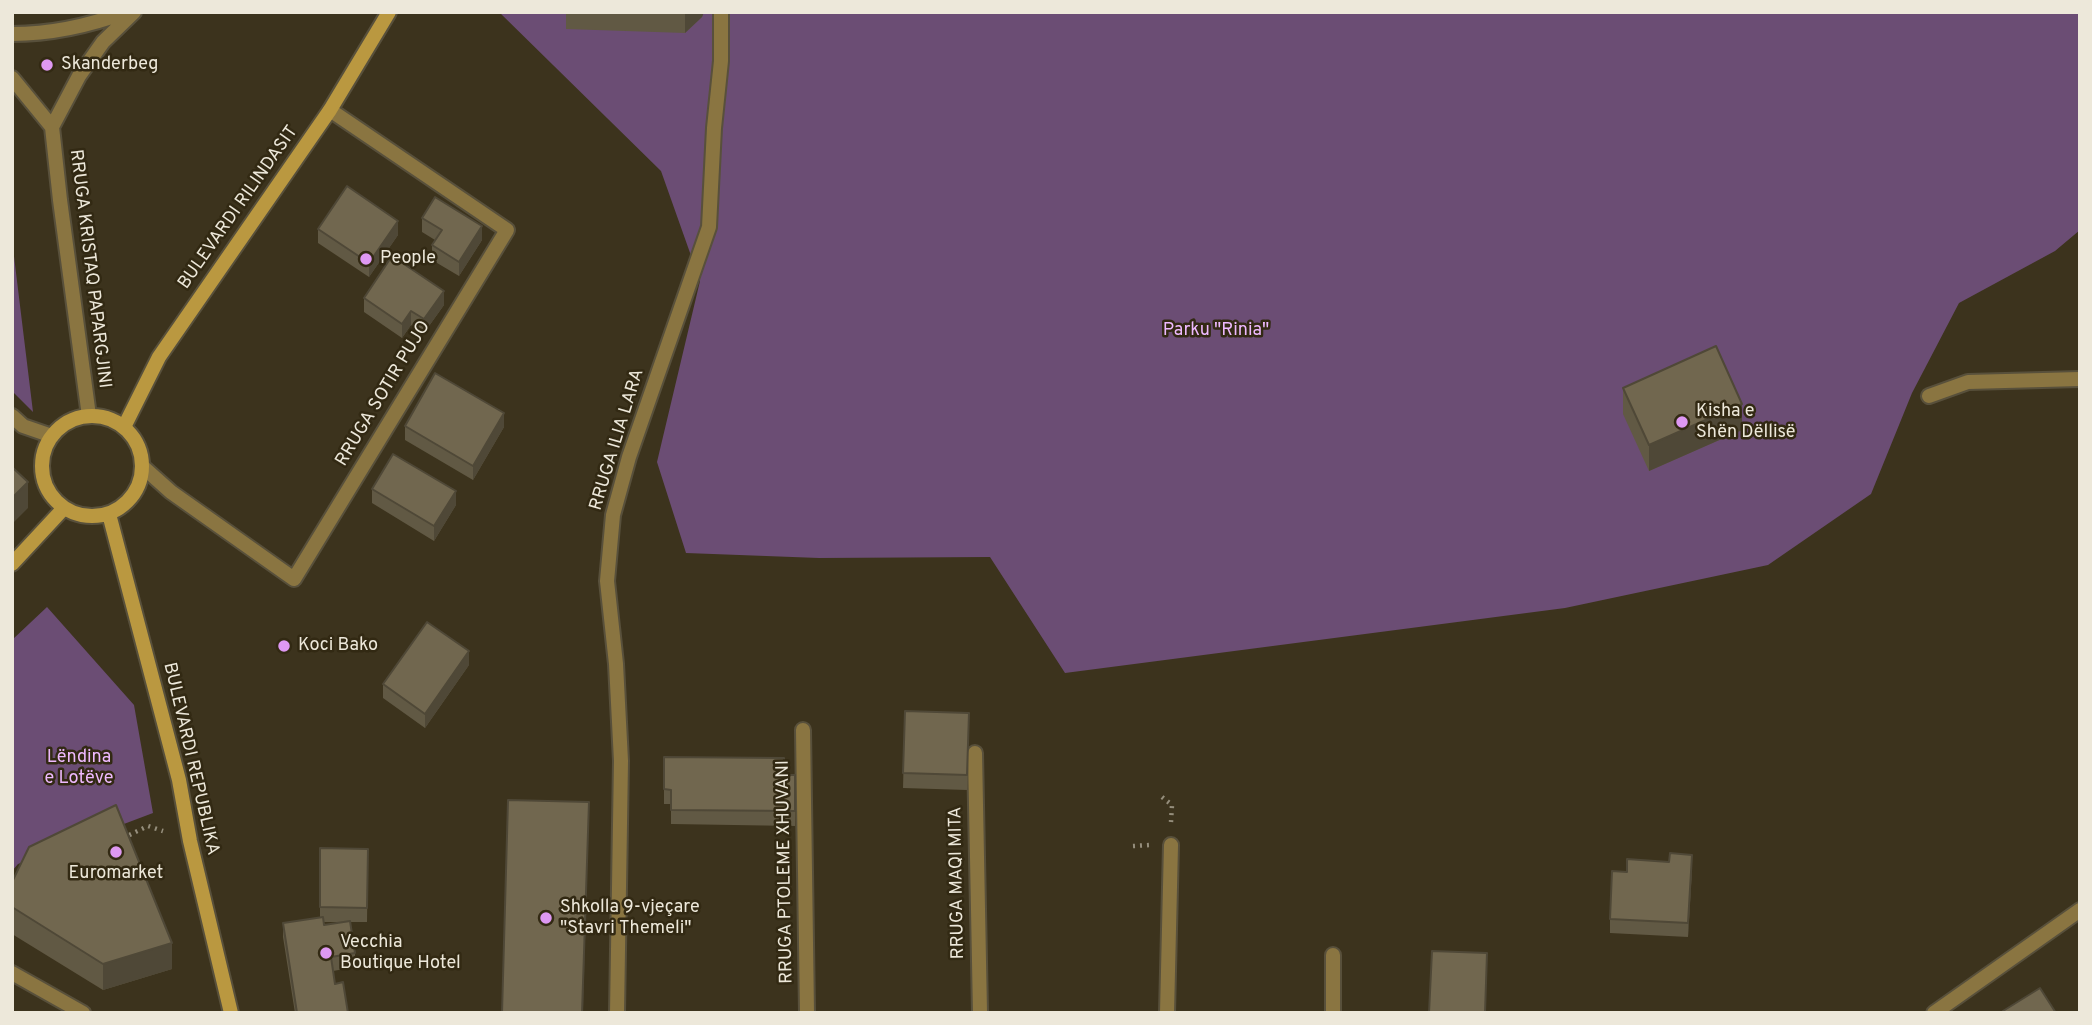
<!DOCTYPE html>
<meta charset="utf-8">
<style>
body{margin:0}
#map{position:relative;width:2092px;height:1025px;overflow:hidden;background:#3c331d;font-family:Overpass,sans-serif}
canvas{display:block}
.frame{position:absolute;inset:0;border:14px solid #ede8da;pointer-events:none}
</style>
<div id="map">
<canvas width="2092" height="1025"></canvas>
<div class="frame"></div>
</div>
<script>
const ctx = document.querySelector('canvas').getContext('2d');
ctx.lineJoin = 'round';
function fillPath(path, color) {
  ctx.fillStyle = color;
  ctx.fill(path, 'evenodd');
}
function strokePath(path, color, width, dash) {
  ctx.strokeStyle = color;
  ctx.lineWidth = width;
  ctx.lineCap = dash ? 'butt' : 'round';
  ctx.setLineDash(dash || []);
  ctx.stroke(path);
}
function drawText(font, color, halo, rows, align = 'center') {
  ctx.font = font + ' Overpass,sans-serif';
  ctx.lineWidth = 5;
  ctx.setLineDash([]);
  ctx.textBaseline = 'middle';
  ctx.strokeStyle = halo;
  ctx.fillStyle = color;
  for (const [text, x, y, turn = 0] of rows) {
    ctx.save();
    ctx.translate(x, y);
    ctx.rotate((+turn || 0) * Math.PI / 180);
    ctx.textAlign = isNaN(turn) ? turn : align;
    if (halo) ctx.strokeText(text, 0, 0);
    ctx.fillText(text, 0, 0);
    ctx.restore();
  }
}
const green = new Path2D(`
 M499,12H2080V230L2055,251L1959,303L1912,393L1871,494L1768,565L1565,608L1065,673L990,557L819,558L686,553L657,462L700,281L661,171Z
 M12,240L33,412L12,391Z
 M47,607L134,705L153,813L18,864L12,871V640Z`);
const path = new Path2D(`
 M1162,797L1172,805L1171,822
 M123,838L148,826L163,831
 M1133,846L1150,845`);
const lane = new Path2D(`
 M1929,396L1968,382L2080,379`);
const street = new Path2D(`
 M12,34C50,34 91,25 126,12
 M12,78L52,127L60,200L89,416
 M52,127L79,76L103,42L134,12
 M12,416L23,426L52,436
 M143,467L171,492L294,579L507,230L330,110
 M803,730L807,1013
 M975,753L980,1013
 M12,973L83,1013
 M617,1013L621,761L616,664L607,581L613,515L629,457L709,227L714,128L721,61V12
 M1167,1013L1171,845
 M1333,1013V955
 M1934,1013L2080,910`);
const secondary = new Path2D(`
 M42 466a50 50 0 1 1 100 0a50 50 0 1 1-100 0Z
 M124,427L159,357L330,110L389,12
 M109,514L179,780L190,841L231,1013
 M12,564L64,508`);
const wall = new Path2D(`
 M566,12H704L702,17L685,33L566,29Z
 M422,218L482,240L459,276L432,260V245L435,240L422,232Z
 M318,229L398,235L369,277L318,243Z
 M364,298L444,305L424,333L411,325L402,338L364,312Z
 M1623,388L1742,430L1649,471L1623,414Z
 M405,426L504,427L473,480L405,440Z
 M372,489L456,505L434,541L372,503Z
 M469,665L425,728L383,698V684Z
 M905,711L969,713L967,790L903,788Z
 M664,757L784,775H795V826L671,824V804H664Z
 M320,848L368,849L367,922H350L355,953V967L333,971L335,984L348,1013H295L283,937V923L320,917ZM323,922H343L324,925Z
 M1692,869L1688,937L1610,933V919L1627,872Z
 M12,882L172,969L103,990L12,934Z`);
const shadedWall = new Path2D(`
 M685,12H704L702,17L685,33Z
 M398,221V235L369,277V263Z
 M482,226V240L459,276V262Z
 M444,291V305L424,333V319Z
 M411,311V325L402,338V324Z
 M1742,404V430L1649,471V445Z
 M504,413V427L473,480V466Z
 M28,482V508L12,524V498Z
 M456,491V505L434,541V526Z
 M469,651V665L425,728V714Z
 M589,802L583,1013H582Z
 M1692,855V869L1688,937V923Z
 M172,943V969L103,990V964Z`);
const building = new Path2D(`
 M347,186L398,221L369,263L318,229Z
 M435,197L482,226L459,262L432,245L442,230L422,218Z
 M392,256L444,291L424,319L411,311L402,324L364,298Z
 M1716,346L1742,404L1649,445L1623,388Z
 M435,373L504,413L473,466L405,426Z
 M393,454L456,491L434,526L372,489Z
 M12,467L28,482L12,498Z
 M427,622L469,651L425,714L383,684Z
 M905,711L969,713L967,775L903,773Z
 M664,757L784,758V775H795V811L671,810V790L664,789Z
 M508,800L589,802L582,1013H502Z
 M116,805L172,943L103,964L12,907V882L29,847Z
 M320,848L368,849L367,908L320,907Z
 M1670,853L1692,855L1688,923L1610,919L1612,871L1627,872V859L1669,862Z
 M323,917L324,925L350,921L355,953L331,957L335,984L343,982L348,1013H297L283,923Z
 M1432,951L1487,953L1485,1013H1429Z
 M2040,988L2056,1013H2004L2003,1011Z`);
const markers = [
 [47,65,7,"#de98f2"],
 [366,259,7,"#de98f2"],
 [1682,422,7,"#de98f2"],
 [284,646,7,"#de98f2"],
 [116,852,7,"#de98f2"],
 [546,918,7,"#de98f2"],
 [326,953,7,"#de98f2"]
];
const poiNames = [
 ["Skanderbeg",61,65],
 ["People",380,259],
 ["Kisha e",1696,412],
 ["Shën Dëllisë",1696,433],
 ["Koci Bako",298,646],
 ["Euromarket",116,874,"center"],
 ["Shkolla 9-vjeçare",560,908],
 ["\"Stavri Themeli\"",560,929],
 ["Vecchia",340,943],
 ["Boutique Hotel",340,964]
];
const streetNames = [
 ["BULEVARDI RILINDASIT",239,208,-55],
 ["RRUGA KRISTAQ PAPARGJINI",89,269,83],
 ["RRUGA SOTIR PUJO",384,394,-59],
 ["RRUGA ILIA LARA",618,440,-73],
 ["BULEVARDI REPUBLIKA",190,759,77],
 ["RRUGA PTOLEME XHUVANI",786,872,-91],
 ["RRUGA MAQI MITA",958,883,-91]
];
const parkNames = [
 ["Parku \"Rinia\"",1216,331],
 ["Lëndina",79,758],
 ["e Lotëve",79,779]
];
fillPath(green, '#6b4d74');
strokePath(lane, '#58503b', 18);
strokePath(street, '#58503b', 18);
strokePath(secondary, '#58503b', 18);
strokePath(path, '#958e7c', 4.5, [2, 5]);
strokePath(lane, '#8a7541', 14);
strokePath(street, '#8a7541', 14);
strokePath(secondary, '#ba9840', 14);
fillPath(wall, '#615944');
fillPath(shadedWall, '#4f4837');
fillPath(building, '#71674f');
strokePath(building, '#4f4837', 2);
for (const [x, y, r, color] of markers) {
  const dot = new Path2D();
  dot.arc(x, y, r, 0, 2 * Math.PI);
  ctx.fillStyle = color;
  ctx.fill(dot);
  strokePath(dot, '#322913', 2.5);
}
drawText('18px', '#ede8da', '#322913', poiNames, 'left');
drawText('18px', '#ede8da', '#322913', streetNames);
drawText('18px', '#eeb9fe', '#322913', parkNames);
</script>
